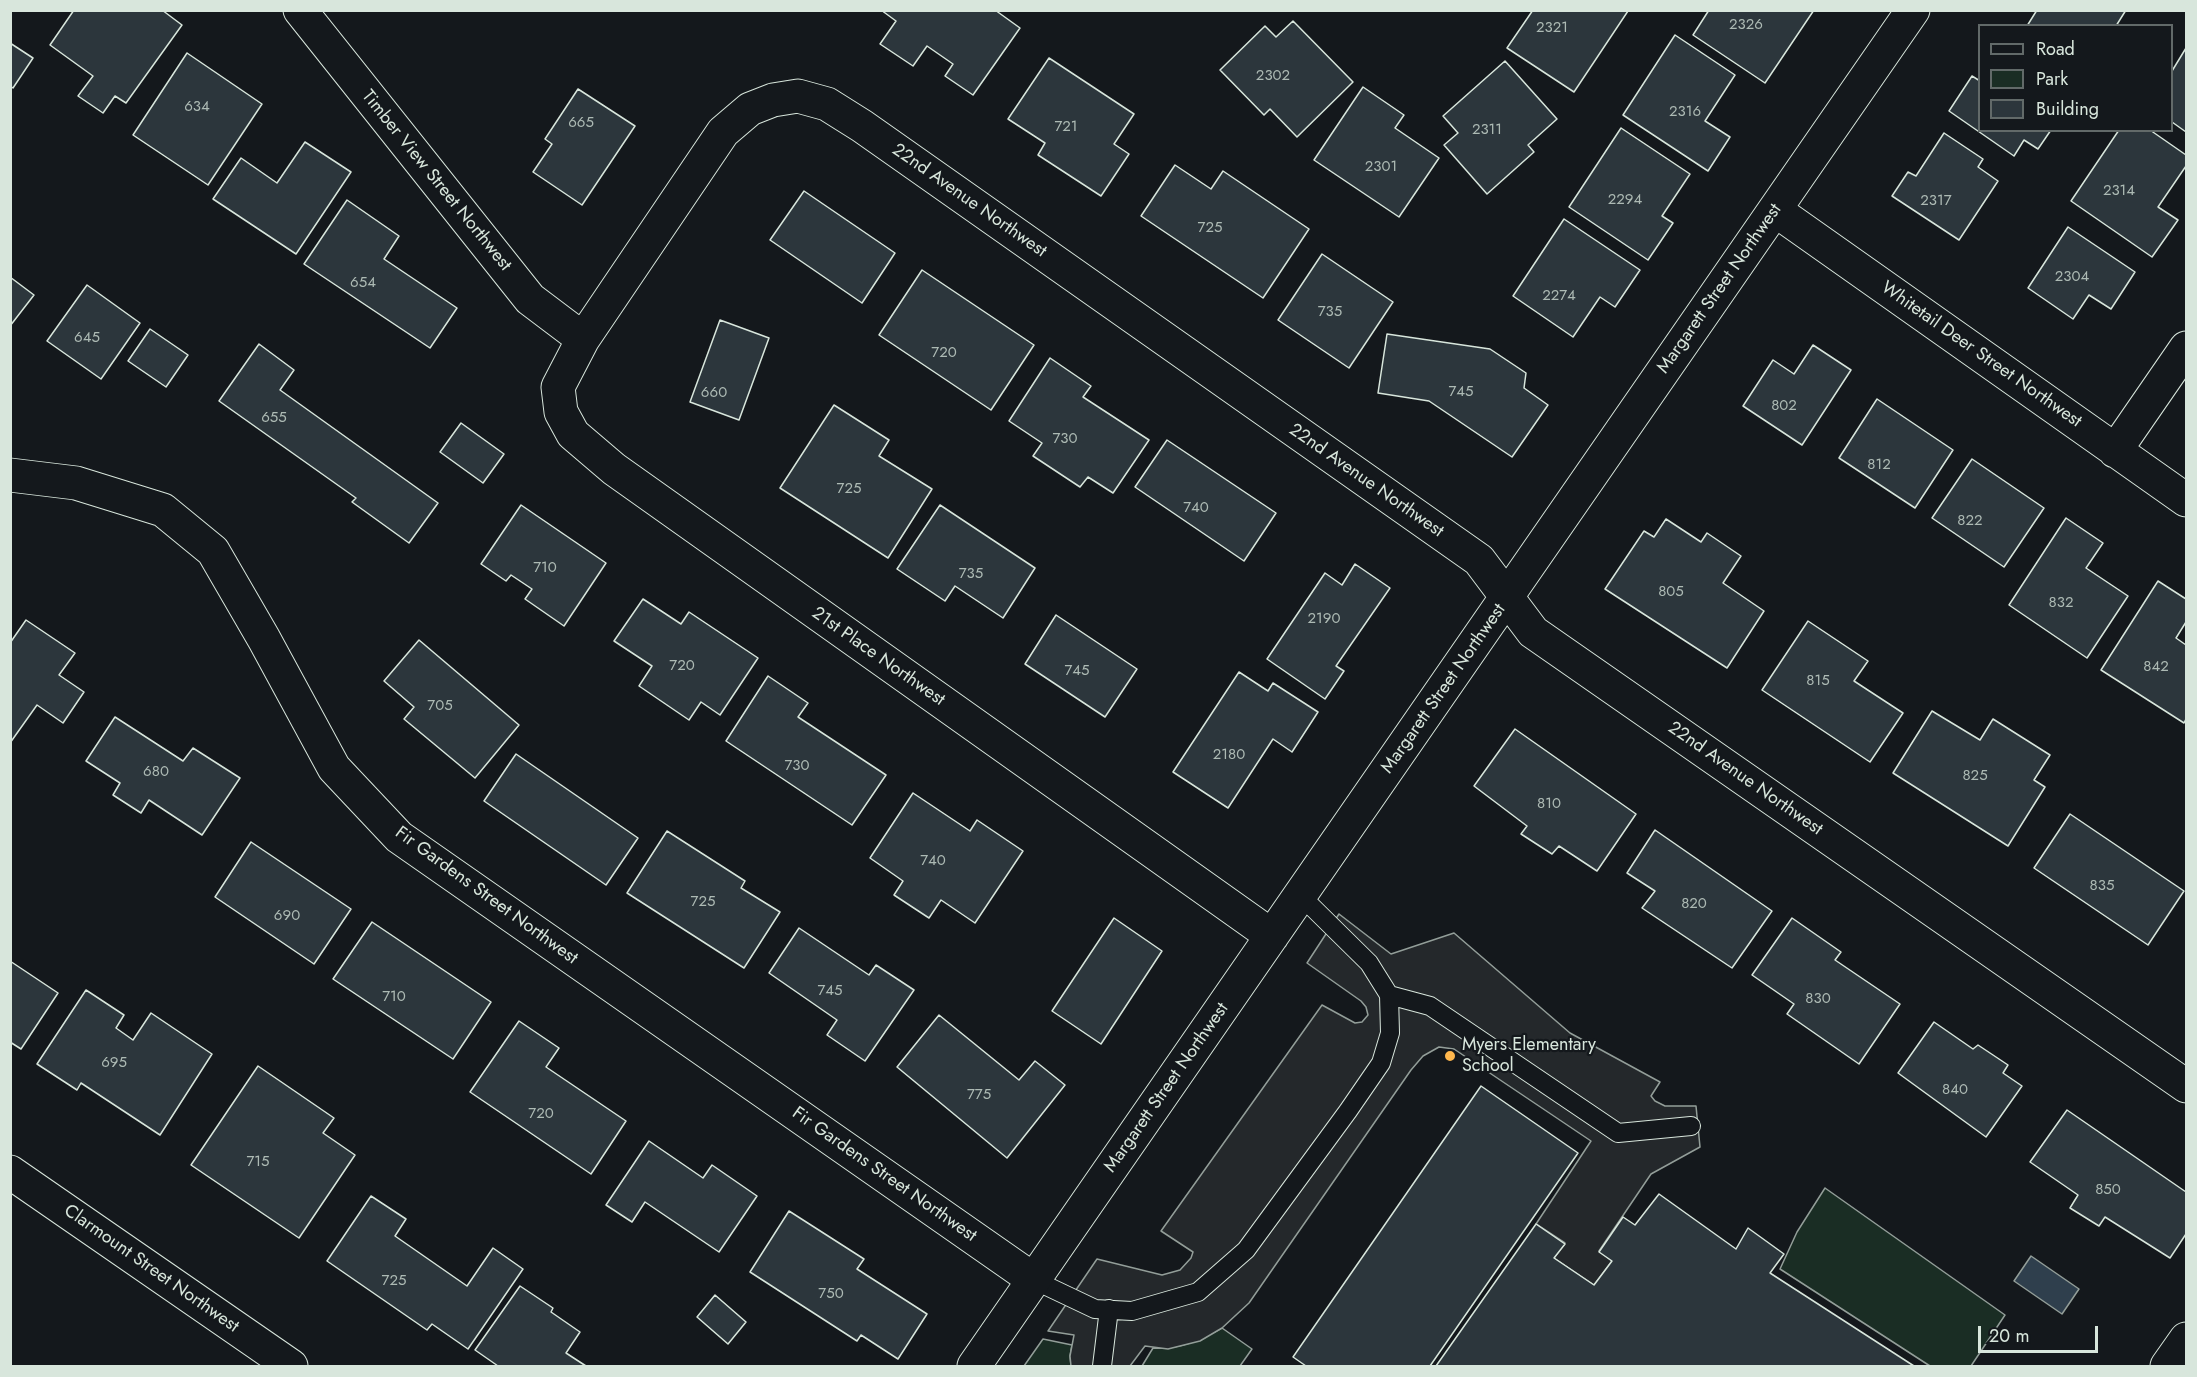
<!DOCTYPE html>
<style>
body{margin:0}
#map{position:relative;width:2197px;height:1377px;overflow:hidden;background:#14181c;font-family:Jost,sans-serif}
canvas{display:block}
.frame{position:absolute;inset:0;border:12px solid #d8e6dc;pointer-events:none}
.legend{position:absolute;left:1978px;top:24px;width:195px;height:108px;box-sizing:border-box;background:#14181c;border:2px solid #626a69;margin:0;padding:8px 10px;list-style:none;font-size:18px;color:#d8e6dc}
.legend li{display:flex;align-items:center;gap:12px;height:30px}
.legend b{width:30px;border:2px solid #626a69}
.scale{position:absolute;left:1978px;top:1326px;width:120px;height:27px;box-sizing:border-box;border:3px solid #d8e6dc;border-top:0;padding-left:8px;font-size:18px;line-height:21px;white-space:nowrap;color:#d8e6dc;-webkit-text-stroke:4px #14181c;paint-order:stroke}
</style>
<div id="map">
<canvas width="2197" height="1377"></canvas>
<div class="frame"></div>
<ul class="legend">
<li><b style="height:8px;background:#14181c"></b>Road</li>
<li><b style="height:16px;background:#1a2d24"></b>Park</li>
<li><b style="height:16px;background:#2c363c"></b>Building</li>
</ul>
<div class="scale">20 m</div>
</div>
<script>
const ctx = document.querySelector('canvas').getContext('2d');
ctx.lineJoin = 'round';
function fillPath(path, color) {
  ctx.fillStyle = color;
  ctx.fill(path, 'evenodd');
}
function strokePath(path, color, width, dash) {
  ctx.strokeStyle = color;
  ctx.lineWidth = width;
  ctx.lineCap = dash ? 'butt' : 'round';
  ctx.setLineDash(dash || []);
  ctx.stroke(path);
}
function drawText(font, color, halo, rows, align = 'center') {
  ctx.font = font + ' Jost,sans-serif';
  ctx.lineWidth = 4.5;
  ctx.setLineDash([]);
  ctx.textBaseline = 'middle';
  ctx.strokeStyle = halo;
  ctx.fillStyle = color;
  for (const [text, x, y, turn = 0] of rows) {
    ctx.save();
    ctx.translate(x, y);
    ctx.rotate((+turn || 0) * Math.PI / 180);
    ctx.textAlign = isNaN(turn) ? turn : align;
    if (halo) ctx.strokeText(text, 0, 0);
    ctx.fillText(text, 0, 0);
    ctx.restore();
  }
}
const green = new Path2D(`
 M1825,1188L2005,1315L1971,1366H1930L1780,1269L1797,1232Z
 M1222,1328L1252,1349L1240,1366H1142L1153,1348C1179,1350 1200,1340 1222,1328Z
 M1043,1339L1072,1345L1070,1356L1071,1366H1024Z`);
const parking = new Path2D(`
 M1339,914L1391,954L1454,933L1570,1033L1660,1082L1651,1096L1655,1101L1665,1106H1696L1700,1147L1651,1174L1599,1251L1612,1261L1594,1285L1554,1258L1565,1243L1536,1224L1591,1141L1454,1049L1439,1047L1423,1056L1411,1070L1249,1303L1222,1328L1200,1341L1168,1349L1145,1346L1130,1366H1071L1070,1356L1074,1335L1048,1331L1097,1259L1162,1275L1180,1270L1191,1258L1193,1252L1161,1231L1322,1005L1355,1023L1362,1022L1368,1015L1366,1007L1361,1001L1307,963Z`);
const water = new Path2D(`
 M2031,1256L2079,1289L2062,1314L2014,1281Z`);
const building = new Path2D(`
 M74,10H162L182,25L126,103L115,96L103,113L78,96L93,76L50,45Z
 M881,10H995L1020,28L973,95L945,76L953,64L927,46L913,66L880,44L896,21Z
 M1533,10H1627L1628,11L1574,92L1507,48Z
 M1709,10H1814L1765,83L1693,35Z
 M2037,10H2126L2116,26H2027Z
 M1293,21L1353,82L1297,137L1270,109L1264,115L1220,70L1265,26L1276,37Z
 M1675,35L1735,75L1705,121L1730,137L1708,171L1623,115Z
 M10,43L33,58L13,88L10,86Z
 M2186,48V132L2172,122V71Z
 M187,53L262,104L208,185L133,135Z
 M1049,58L1134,114L1114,144L1129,154L1101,196L1038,155L1045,143L1008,119Z
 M1505,61L1557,119L1528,145L1534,152L1487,194L1444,145L1458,133L1443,116Z
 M1972,76L1980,81V130H2051L2038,149L2024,140L2014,156L1949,111Z
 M1363,87L1404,115L1395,128L1439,158L1399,217L1314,160Z
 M578,89L635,126L582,205L533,172L552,144L545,139Z
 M1621,128L1690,174L1662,216L1673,223L1648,260L1569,207Z
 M2119,130H2150L2186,155V166L2158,207L2178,220L2152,257L2071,201Z
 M1944,133L1983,159L1978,167L1998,181L1959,240L1892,196L1908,172L1916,176Z
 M305,142L351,172L296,254L213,199L241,158L277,183Z
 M1175,165L1211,189L1223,171L1309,229L1263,298L1141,216Z
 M804,191L895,253L862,303L770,240Z
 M347,200L399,236L384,259L457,308L430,348L304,264Z
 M1564,219L1640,270L1615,307L1600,297L1573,337L1513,296Z
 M2068,227L2135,272L2111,309L2089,295L2073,319L2028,288Z
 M1322,254L1393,302L1349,368L1278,320Z
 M922,270L1034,345L991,410L879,335Z
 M10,277L34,295L10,326Z
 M87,285L140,323L101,379L47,341Z
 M720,320L769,338L739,420L690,402Z
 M150,329L188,355L166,387L128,361Z
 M1387,334L1490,349L1526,373L1524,388L1548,405L1512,457L1429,401L1378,393Z
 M259,344L294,370L280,390L438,503L409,543L352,502L356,498L219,401Z
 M1813,345L1851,370L1802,445L1743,406L1773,360L1794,374Z
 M1050,358L1091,386L1083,397L1149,440L1113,493L1088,477L1080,487L1033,456L1042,443L1009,421Z
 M1877,399L1953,450L1915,508L1839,458Z
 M834,405L889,440L879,456L932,489L888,558L780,488Z
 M461,423L504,454L483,483L440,452Z
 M1167,440L1276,513L1244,561L1135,487Z
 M1972,459L2044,508L2004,567L1932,518Z
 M521,505L606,563L564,626L525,599L532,589L511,575L506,581L481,564Z
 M940,505L1035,568L1003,618L955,586L945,601L897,569Z
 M2066,518L2103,543L2086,568L2128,596L2087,658L2009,605Z
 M1666,519L1701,542L1707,533L1741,556L1723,583L1764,611L1727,668L1605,589L1644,531L1654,537Z
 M1355,564L1390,588L1336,666L1344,671L1325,699L1267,659L1325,573L1342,585Z
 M2158,581L2186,599V622L2176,638L2186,645V719L2184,723L2101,670Z
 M643,599L681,624L689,612L758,658L720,715L701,702L689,720L639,686L652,666L614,641Z
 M1056,615L1137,669L1105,717L1025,664Z
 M26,620L75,653L59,675L84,692L63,723L37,705L10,743V643Z
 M1808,621L1868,661L1854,681L1903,713L1870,762L1762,690Z
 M419,640L519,725L475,778L404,719L414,707L384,681Z
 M1239,672L1268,691L1273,683L1318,712L1292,752L1273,739L1228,808L1173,772Z
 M768,676L808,703L798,717L886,775L852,825L726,741Z
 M1932,711L1980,740L1993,719L2050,755L2034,780L2045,787L2008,846L1893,773Z
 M115,717L183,761L193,748L240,778L202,835L149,800L141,813L113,795L120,783L86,761Z
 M1515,729L1636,814L1597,871L1559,846L1552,854L1521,834L1527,826L1474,786Z
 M516,754L638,838L606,885L484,801Z
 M913,793L970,831L977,820L1023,851L975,923L941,900L929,918L894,895L903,881L870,858Z
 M2070,814L2184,891L2148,945L2034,868Z
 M1655,830L1772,911L1732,968L1642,908L1655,891L1627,873Z
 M667,831L745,881L741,888L780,912L744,968L627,893Z
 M251,842L351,909L314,964L215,897Z
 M1114,918L1162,951L1101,1044L1052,1011Z
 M1792,918L1841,952L1835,960L1900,1004L1859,1064L1787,1014L1794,1004L1752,975Z
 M372,922L491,1002L453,1059L333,979Z
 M799,928L869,975L876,965L914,990L865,1061L827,1035L837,1020L769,973Z
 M10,961L58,993L21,1049L10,1042Z
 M86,990L124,1015L116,1028L133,1040L151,1013L212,1054L160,1135L81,1083L77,1090L37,1064Z
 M939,1015L1019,1080L1035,1061L1065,1085L1007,1158L897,1067Z
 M519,1021L559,1048L546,1067L626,1121L591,1174L470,1092Z
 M1934,1022L1973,1049L1978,1045L2008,1065L2003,1073L2022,1086L1986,1137L1898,1073Z
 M258,1066L334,1118L323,1133L355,1155L299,1238L191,1165Z
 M1481,1086L1578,1153L1430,1366H1306L1293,1357Z
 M2067,1110L2186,1192V1234L2170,1258L2105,1217L2099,1226L2070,1208L2078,1195L2030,1162Z
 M649,1141L703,1178L712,1165L757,1196L719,1252L645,1202L632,1222L606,1205Z
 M1659,1194L1736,1249L1748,1228L1784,1254L1770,1273L1914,1366H1436L1536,1224L1565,1244L1554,1258L1594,1285L1612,1261L1599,1252L1623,1217L1635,1225Z
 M371,1196L406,1219L395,1236L467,1286L493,1248L523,1269L468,1349L432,1324L427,1330L327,1261Z
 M789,1211L864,1259L857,1269L927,1314L898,1359L861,1335L857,1341L750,1272Z
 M520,1286L553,1308L551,1312L580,1332L566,1353L586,1366H498L475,1350Z
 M715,1295L746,1322L728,1344L697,1317Z`);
const lane = new Path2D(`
 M1389,995L1430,1006L1618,1133L1691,1126
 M1034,1280L1095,1309L1132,1311L1198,1292L1246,1250L1348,1111L1381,1063L1390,1033L1389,995L1369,963L1300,895
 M1102,1366L1109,1309`);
const street = new Path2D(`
 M300,10L530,299L583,339
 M1775,210L2186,500
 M2115,451L2186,348
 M10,475L76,483L163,510L213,551L264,639L334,768L399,837L1034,1280
 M1272,936L614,469L573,434L561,412L558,387L583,339L723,132L750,109L773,100L798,96L827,104L862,126L1479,560L1533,632L2186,1086
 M10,1172L291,1366
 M974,1366L1913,10
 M2167,1366L2186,1339`);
const markers = [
 [1450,1056,6,"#ffb74d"]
];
const numberNames = [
 ["2326",1746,25],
 ["2321",1552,28],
 ["2302",1273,76],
 ["634",197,107],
 ["2316",1685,112],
 ["665",581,123],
 ["721",1066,127],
 ["2311",1487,130],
 ["2301",1381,167],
 ["2314",2119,191],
 ["2294",1625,200],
 ["2317",1936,201],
 ["725",1210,228],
 ["2304",2072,277],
 ["654",363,283],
 ["2274",1559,296],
 ["735",1330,312],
 ["645",87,338],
 ["720",944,353],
 ["745",1461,392],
 ["660",714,393],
 ["802",1784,406],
 ["655",274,418],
 ["730",1065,439],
 ["812",1879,465],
 ["725",849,489],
 ["740",1196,508],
 ["822",1970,521],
 ["710",545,568],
 ["735",971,574],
 ["805",1671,592],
 ["832",2061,603],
 ["2190",1324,619],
 ["720",682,666],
 ["842",2156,667],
 ["745",1077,671],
 ["815",1818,681],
 ["705",440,706],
 ["2180",1229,755],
 ["730",797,766],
 ["680",156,772],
 ["825",1975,776],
 ["810",1549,804],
 ["740",933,861],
 ["835",2102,886],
 ["725",703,902],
 ["820",1694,904],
 ["690",287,916],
 ["745",830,991],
 ["710",394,997],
 ["830",1818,999],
 ["695",114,1063],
 ["840",1955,1090],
 ["775",979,1095],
 ["720",541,1114],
 ["715",258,1162],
 ["850",2108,1190],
 ["725",394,1281],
 ["750",831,1294]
];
const streetNames = [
 ["Timber View Street Northwest",436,181,51],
 ["22nd Avenue Northwest",969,201,35],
 ["Margarett Street Northwest",1720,289,-55],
 ["Whitetail Deer Street Northwest",1981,355,35],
 ["22nd Avenue Northwest",1366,481,35],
 ["21st Place Northwest",878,657,35],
 ["Margarett Street Northwest",1444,689,-55],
 ["22nd Avenue Northwest",1745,779,35],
 ["Fir Gardens Street Northwest",486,896,36],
 ["Margarett Street Northwest",1167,1088,-55],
 ["Fir Gardens Street Northwest",884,1175,35],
 ["Clarmount Street Northwest",151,1269,35]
];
const poiNames = [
 ["Myers Elementary",1462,1046],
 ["School",1462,1067]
];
fillPath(green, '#1a2d24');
strokePath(green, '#939e99', 1.5);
fillPath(parking, '#24282b');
strokePath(parking, '#939e99', 1.5);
fillPath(water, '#2f3f4d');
strokePath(water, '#939e99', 1.5);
fillPath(building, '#2c363c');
strokePath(building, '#d8e6dc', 1.5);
strokePath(lane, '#d8e6dc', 20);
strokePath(street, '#d8e6dc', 35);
strokePath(lane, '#14181c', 18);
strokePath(street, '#14181c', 33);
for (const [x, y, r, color] of markers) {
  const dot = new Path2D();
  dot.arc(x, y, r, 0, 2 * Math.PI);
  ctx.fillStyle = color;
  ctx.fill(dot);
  strokePath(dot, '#14181c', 2);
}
drawText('15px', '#adbab4', null, numberNames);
drawText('18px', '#d8e6dc', '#14181c', streetNames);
drawText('18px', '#d8e6dc', '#14181c', poiNames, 'left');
</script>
